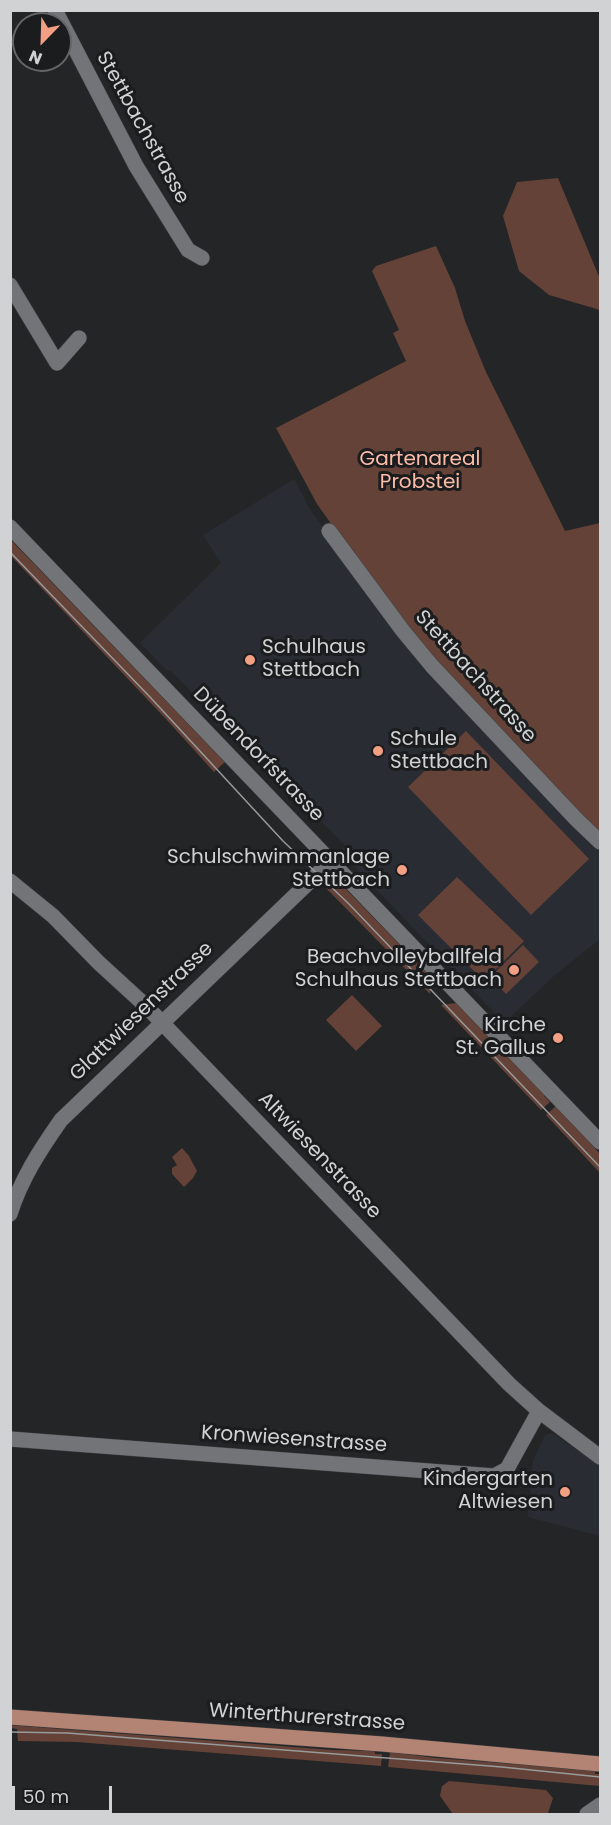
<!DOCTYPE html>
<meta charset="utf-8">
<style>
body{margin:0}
#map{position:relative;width:611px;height:1825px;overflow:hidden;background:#242527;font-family:Poppins,sans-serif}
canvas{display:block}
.frame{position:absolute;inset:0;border:12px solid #d1d2d3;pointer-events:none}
.north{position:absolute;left:12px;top:12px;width:60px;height:60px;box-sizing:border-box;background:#1b1c1e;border:2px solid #646566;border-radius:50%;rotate:203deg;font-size:16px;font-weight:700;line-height:24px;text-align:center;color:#d1d2d3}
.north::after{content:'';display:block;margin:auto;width:21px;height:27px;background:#f39f84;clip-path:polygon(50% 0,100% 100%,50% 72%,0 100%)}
.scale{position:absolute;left:12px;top:1786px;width:100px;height:27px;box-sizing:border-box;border:3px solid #d1d2d3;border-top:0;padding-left:8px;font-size:18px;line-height:21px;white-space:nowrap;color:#d1d2d3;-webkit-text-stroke:4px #1b1c1e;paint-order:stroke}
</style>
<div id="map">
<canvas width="611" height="1825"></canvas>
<div class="frame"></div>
<div class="north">N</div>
<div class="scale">50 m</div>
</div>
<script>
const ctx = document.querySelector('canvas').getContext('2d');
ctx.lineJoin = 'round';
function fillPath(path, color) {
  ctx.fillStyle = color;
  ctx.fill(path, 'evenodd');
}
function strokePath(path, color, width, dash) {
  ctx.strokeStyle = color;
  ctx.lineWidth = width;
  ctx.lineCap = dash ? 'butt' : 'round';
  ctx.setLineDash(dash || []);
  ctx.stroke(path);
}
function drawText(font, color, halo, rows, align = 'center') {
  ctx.font = font + ' Poppins,sans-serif';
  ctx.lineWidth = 6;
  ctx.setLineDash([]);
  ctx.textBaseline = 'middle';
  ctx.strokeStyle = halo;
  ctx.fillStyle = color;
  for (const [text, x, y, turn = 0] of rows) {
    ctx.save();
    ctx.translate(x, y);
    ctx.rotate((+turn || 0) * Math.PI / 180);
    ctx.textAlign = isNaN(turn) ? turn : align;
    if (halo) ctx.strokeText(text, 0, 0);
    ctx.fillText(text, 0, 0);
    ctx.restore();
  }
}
const built = new Path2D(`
 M294,479L310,509L399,634L600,847V939L555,975L504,1023L355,867L342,849L345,846L284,783L281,785L171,671L166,670L140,643L221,563L203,535Z
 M552,1433L600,1466V1536L528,1517L533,1461L545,1435Z`);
const green = new Path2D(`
 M558,178L600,279V310L549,295L519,271L503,216L517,182Z
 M436,246L455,288L465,321L486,372L565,531L600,523V835L406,629L317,504L276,428L406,361L393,333L399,330L372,271L376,266Z
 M10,539L225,762L214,772L166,719L11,556Z
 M466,731L589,859L531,915L408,787Z
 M331,877L337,880L432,978L430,994L320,882Z
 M457,877L524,941L484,981L418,915Z
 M523,945L539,962L506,994L490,977Z
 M352,995L382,1026L356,1051L326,1020Z
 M456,1003L546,1094L544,1096L550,1102L541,1110L441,1005Z
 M557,1105L600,1154V1173L546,1115Z
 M182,1148L189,1156L197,1171L193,1178L184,1187L172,1174V1168L177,1165L172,1157Z
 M10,1725L333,1750L375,1751V1754H382L381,1766L76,1742L18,1741L17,1729L11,1728Z
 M390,1752L436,1758L595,1770V1774H600V1786L388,1767Z
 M449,1781L546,1790L553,1798L548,1813L545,1814H453L440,1796L442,1786Z`);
const street = new Path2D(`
 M55,10L136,166L188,250L202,258
 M10,285L57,363L79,338
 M329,531L403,631L432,666L576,819L600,842
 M10,881L53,916L99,963L146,1006L509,1384L539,1411L600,1457
 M10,1214C21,1179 40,1150 61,1120L331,861
 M10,1439L494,1476L507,1469L539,1411
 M587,1814L600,1805`);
const secondary = new Path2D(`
 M10,527L600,1142`);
const primary = new Path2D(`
 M10,1717L382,1744L600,1764`);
const tram = new Path2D(`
 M10,552L150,697L283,841L349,904L600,1167
 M10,1732L67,1733L502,1767L600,1777`);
const markers = [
 [250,660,6,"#f39f84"],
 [378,751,6,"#f39f84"],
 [402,870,6,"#f39f84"],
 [514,970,6,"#f39f84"],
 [558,1038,6,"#f39f84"],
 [565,1492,6,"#f39f84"]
];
const streetNames = [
 ["Stettbachstrasse",142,128,61],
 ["Stettbachstrasse",475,677,48],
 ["Dübendorfstrasse",258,755,46],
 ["Glattwiesenstrasse",142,1012,-44],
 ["Altwiesenstrasse",319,1156,46],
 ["Kronwiesenstrasse",294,1440,4],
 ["Winterthurerstrasse",307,1718,4]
];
const parkNames = [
 ["Gartenareal",420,460],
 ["Probstei",420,483]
];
const poiNames = [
 ["Schulhaus",262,648,"left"],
 ["Stettbach",262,671,"left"],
 ["Schule",390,740,"left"],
 ["Stettbach",390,763,"left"],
 ["Schulschwimmanlage",390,858],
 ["Stettbach",390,881],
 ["Beachvolleyballfeld",502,958],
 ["Schulhaus Stettbach",502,981],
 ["Kirche",546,1026],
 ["St. Gallus",546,1049],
 ["Kindergarten",553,1480],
 ["Altwiesen",553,1503]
];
fillPath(built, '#2a2c34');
fillPath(green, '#644237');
strokePath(street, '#414143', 16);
strokePath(secondary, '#414143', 16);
strokePath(primary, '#414143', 16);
strokePath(street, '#737477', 15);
strokePath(secondary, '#737477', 15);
strokePath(primary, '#b38374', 15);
strokePath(tram, '#999a9b', 1.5);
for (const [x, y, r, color] of markers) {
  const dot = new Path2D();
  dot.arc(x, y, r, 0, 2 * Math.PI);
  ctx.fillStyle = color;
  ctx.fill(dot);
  strokePath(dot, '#1b1c1e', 2);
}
drawText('20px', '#d1d2d3', '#1b1c1e', streetNames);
drawText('20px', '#fdbca7', '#1b1c1e', parkNames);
drawText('20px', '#d1d2d3', '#1b1c1e', poiNames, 'right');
</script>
